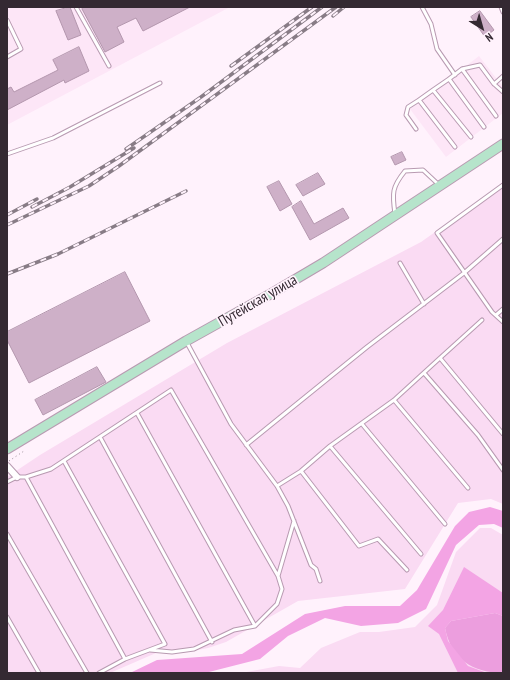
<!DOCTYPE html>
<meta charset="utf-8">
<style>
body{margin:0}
#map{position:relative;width:510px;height:680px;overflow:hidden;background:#fff2fc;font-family:"PT Sans Narrow",sans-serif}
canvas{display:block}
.frame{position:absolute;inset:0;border:8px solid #342932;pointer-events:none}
.north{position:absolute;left:462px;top:8px;width:40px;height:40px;-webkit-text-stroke:3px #fff2fc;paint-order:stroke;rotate:143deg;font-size:11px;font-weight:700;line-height:16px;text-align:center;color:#342932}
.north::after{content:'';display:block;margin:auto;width:14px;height:18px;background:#342932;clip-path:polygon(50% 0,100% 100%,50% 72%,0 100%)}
</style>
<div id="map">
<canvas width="510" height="680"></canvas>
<div class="frame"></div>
<div class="north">N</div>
</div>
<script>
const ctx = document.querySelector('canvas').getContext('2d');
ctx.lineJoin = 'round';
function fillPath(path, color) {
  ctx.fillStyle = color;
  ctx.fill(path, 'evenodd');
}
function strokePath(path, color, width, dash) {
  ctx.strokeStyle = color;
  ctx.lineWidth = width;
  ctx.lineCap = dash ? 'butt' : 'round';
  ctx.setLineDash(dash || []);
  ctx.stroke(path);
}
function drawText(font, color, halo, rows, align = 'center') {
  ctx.font = font + ' "PT Sans Narrow",sans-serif';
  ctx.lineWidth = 3.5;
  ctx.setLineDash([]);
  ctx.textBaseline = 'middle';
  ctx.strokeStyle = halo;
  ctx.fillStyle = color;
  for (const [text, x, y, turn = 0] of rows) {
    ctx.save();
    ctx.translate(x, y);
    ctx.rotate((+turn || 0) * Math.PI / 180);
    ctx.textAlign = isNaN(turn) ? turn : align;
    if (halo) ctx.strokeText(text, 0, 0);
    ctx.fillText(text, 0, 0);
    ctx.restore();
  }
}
const built = new Path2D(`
 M7,7H230L7,125Z
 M479,56L503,87V113L446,157L410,109Z`);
const green = new Path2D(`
 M503,184V504L491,499L458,503L405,589L298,601L226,642L208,648L181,653H156L110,673H7V477L40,455L227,343L421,242Z
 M480,528H491L503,535V673H241L279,666L300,668L321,648L360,632H379L415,627L437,605L456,552Z`);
const forest = new Path2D(`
 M495,613L503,616V673C473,673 451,659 445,628L451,621Z`);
const water = new Path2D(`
 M490,507L503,511V528L494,524L479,525L456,545L426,609L398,623L361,626L325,618L288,636L260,659L205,673H130L157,660L242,654L305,614L345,606H400L417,590L455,526L469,512Z
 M464,567L503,593V616L495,613L451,621L445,628L448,641L468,666L487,673H458L439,634L428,626L443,610Z`);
const building = new Path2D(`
 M70,7L81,35L68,40L56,11Z
 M85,7H190L143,31L136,18L117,27L124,42L105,52L82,9Z
 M480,11L494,30L485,37L471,17Z
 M79,47L89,71L65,83L64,80L7,110V89L11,87L14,92L58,70L53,60Z
 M402,152L406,160L395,165L391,157Z
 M318,173L325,184L303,196L296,185Z
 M279,181L292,204L280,211L267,187Z
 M301,201L314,224L343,208L349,218L310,240L292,207Z
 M125,272L150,321L29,383L7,340V332Z
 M97,367L106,382L43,415L35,400Z`);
const path = new Path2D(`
 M9,461L24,451`);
const lane = new Path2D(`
 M76,7L109,66
 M422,7L431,24L437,49L455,75
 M501,7L503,12
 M7,20L21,49L7,57
 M462,69L449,79L484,127
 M449,79L433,90L471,137
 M494,84L503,76
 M433,90L419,100L455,147
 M496,116L462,69L480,65L494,84L503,92
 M416,129L406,115L408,107L419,100
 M7,154L53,138L160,83
 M503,185L437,233L492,312L503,322
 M395,214C392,193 392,187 405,171L423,170L438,184
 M400,263L424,304
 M496,315L503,309
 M186,341L231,424L277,486L288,506L311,565L316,569L320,581
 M440,358L482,320
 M424,373L478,435L503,470
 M394,400L468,488
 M137,413L255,626
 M362,424L445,524
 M100,437L212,642
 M246,445L367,347L464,273L503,239
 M330,446L421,554
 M64,461L165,644L125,659
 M301,471L359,546L378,539L407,570
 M7,482L17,477H26
 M277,486L301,471L330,446L394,400L440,358L503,434
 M7,534L87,673
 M7,617L39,673
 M150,650L172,652L194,649L234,630L255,626L277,604L282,589L278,576L294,521
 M99,673L125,659L26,477L51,469L171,390L278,576`);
const street = new Path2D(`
 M7,466L17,477`);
const secondary = new Path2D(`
 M7,449L186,341L274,292L323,263L503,144`);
const rail = new Path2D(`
 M333,16L344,7
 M231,66L312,7
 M126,149L201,97L322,7
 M32,207L70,187L134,148
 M7,215L37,199
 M7,225L89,186L119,166L336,7
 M7,274L58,254L186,191`);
const streetNames = [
 ["Путейская улица",258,301,-30]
];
fillPath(built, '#fde6f7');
fillPath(green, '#fadbf3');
fillPath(forest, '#ec9ede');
fillPath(water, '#f3a4e4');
fillPath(building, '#ceb0c8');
strokePath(building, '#b497ae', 1);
strokePath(lane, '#b89ab1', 5);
strokePath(street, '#b89ab1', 8);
strokePath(secondary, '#b89ab1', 11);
strokePath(path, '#958992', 1, [1, 3]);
strokePath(lane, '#fff', 3);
strokePath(street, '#fff', 6);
strokePath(secondary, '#b6e4cb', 9);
strokePath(rail, '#887c86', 3.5);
strokePath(rail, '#fff2fc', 2, [6]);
drawText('15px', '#342932', '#fff2fc', streetNames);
</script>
